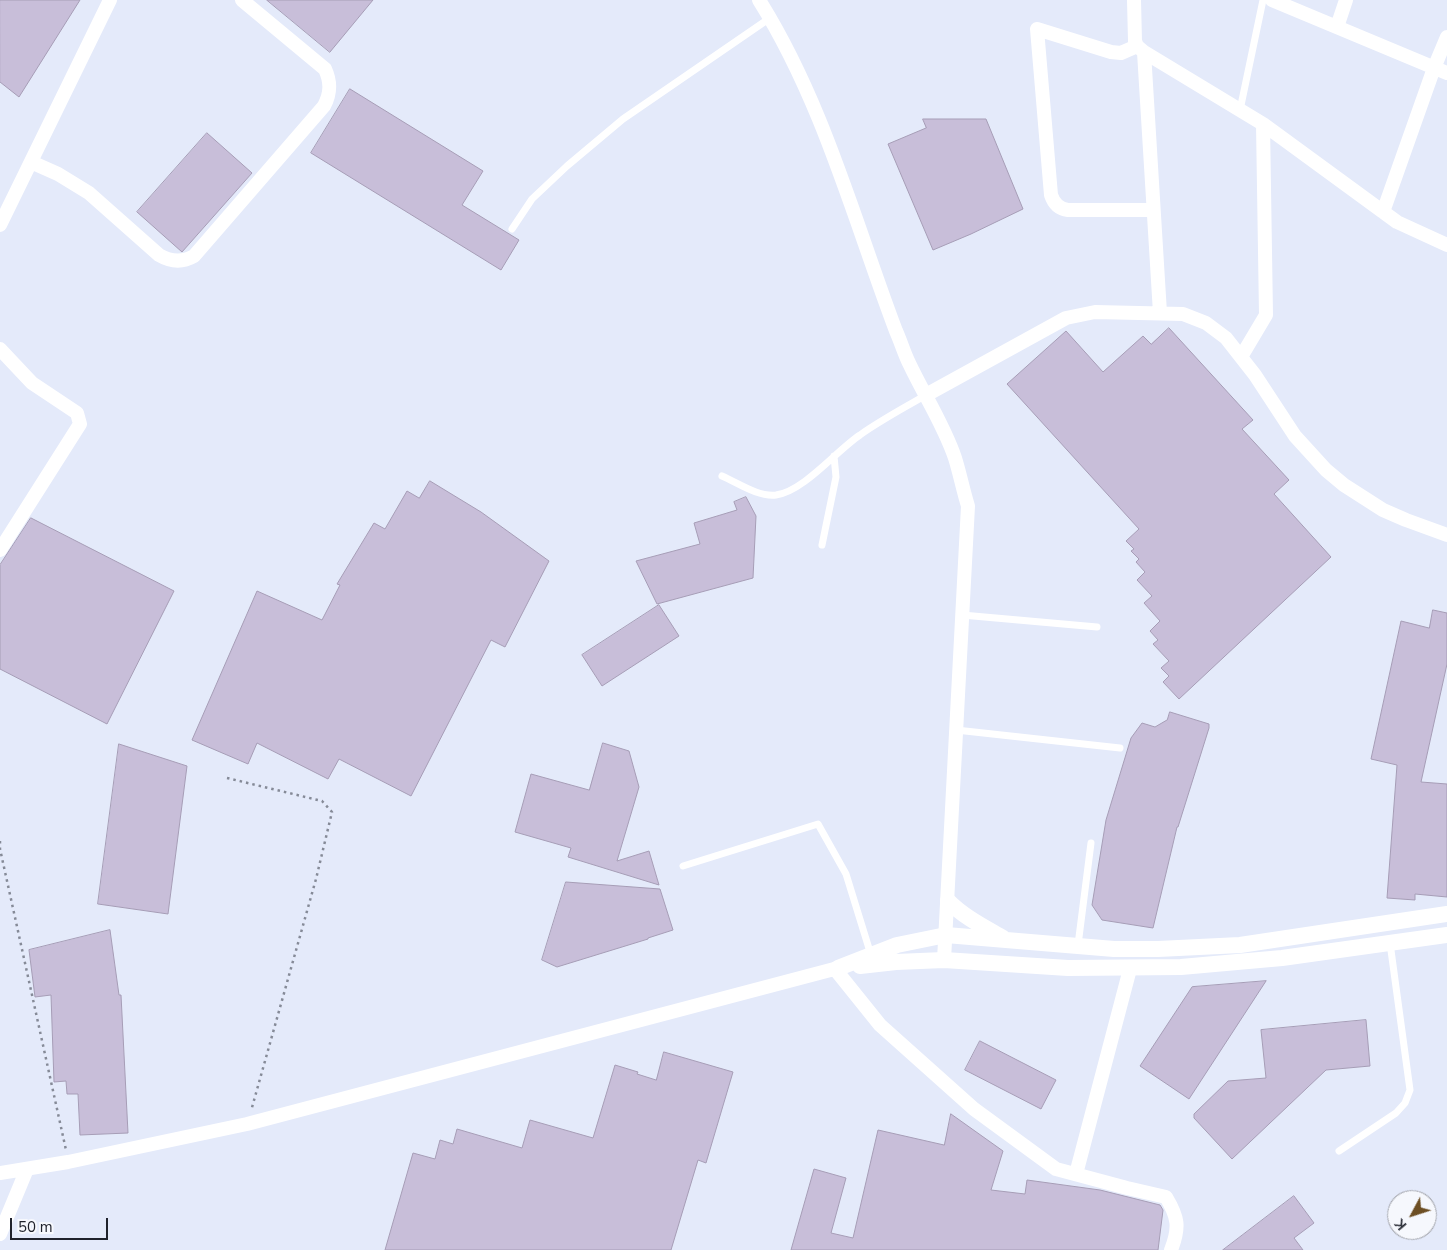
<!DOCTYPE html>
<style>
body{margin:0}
#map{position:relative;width:1447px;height:1250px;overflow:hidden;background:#e4eafa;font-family:"Nunito Sans",sans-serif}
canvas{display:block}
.north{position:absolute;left:1387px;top:1190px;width:50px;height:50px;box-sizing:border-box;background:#f6f8fd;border:1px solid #a0a2a9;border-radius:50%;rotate:230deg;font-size:14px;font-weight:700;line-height:20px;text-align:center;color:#1f222c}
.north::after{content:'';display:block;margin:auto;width:18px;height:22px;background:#6d4f24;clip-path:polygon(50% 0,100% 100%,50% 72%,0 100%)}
.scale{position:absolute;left:10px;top:1218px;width:98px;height:22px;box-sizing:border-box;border:2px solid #1f222c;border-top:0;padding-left:6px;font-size:15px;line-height:18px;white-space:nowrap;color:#1f222c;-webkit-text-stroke:4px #f6f8fd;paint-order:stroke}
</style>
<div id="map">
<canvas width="1447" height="1250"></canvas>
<div class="north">K</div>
<div class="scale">50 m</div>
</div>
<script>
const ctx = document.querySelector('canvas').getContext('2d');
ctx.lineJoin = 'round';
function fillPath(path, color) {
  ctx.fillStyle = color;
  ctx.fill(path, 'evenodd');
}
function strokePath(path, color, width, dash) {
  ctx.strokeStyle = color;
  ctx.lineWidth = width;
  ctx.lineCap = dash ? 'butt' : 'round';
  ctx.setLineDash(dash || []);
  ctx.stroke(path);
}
const building = new Path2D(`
 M0,0H80L19,97L0,82Z
 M267,0H373L330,52Z
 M350,89L483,171L462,205L519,240L501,270L311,153Z
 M923,119H986L1023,209L971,234L933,250L888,144L926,128Z
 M207,133L252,173L182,252L137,212Z
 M1169,328L1253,420L1242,429L1289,480L1274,494L1331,557L1179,699L1163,682L1169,676L1161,668L1169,661L1153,644L1158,640L1150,631L1160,621L1144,603L1152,596L1137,580L1145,572L1136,562L1139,559L1131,551L1134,549L1126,541L1139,529L1007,384L1066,331L1103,372L1143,336L1151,344Z
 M430,481L481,512L549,561L505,647L491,640L411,796L339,759L328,779L257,743L248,764L192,740L257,591L322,620L340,585L337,584L374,523L385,529L407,491L419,498Z
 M746,497L756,516L753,578L657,604L636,561L700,544L694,523L737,510L734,502Z
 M31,518L174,591L107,724L0,669V565Z
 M659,605L679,636L602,686L582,655Z
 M1433,610L1447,613V664L1421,782L1447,784V897L1415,894V900L1387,898L1397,765L1371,759L1401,621L1429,628Z
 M1170,712L1209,724V728L1178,827H1177L1153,928L1102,920L1092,905L1106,820L1131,738L1142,723L1155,727L1167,720Z
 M603,743L629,751L639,787L617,861L649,851L659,885L568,857L571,848L515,832L531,774L589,790Z
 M119,744L187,766L168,914L98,904Z
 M566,882L660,889L673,930L648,938V939L557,967L542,960Z
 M110,930L119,995H121L128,1133L80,1135L78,1094H67L66,1081L54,1082L51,995L35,997L29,950Z
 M1266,981L1189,1099L1140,1066L1192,987Z
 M1366,1020L1370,1066L1326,1070L1232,1159L1194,1118V1114L1228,1081L1266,1078L1261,1030Z
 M980,1041L1056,1080L1041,1109L965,1070Z
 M664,1052L733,1072L706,1163L698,1160L671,1250H385L413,1153L435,1159L440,1140L453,1144L457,1129L522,1148L530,1120L593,1138L615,1065L638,1072L637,1074L656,1080Z
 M951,1114L1003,1151L991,1190L1025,1194L1027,1180L1100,1190L1160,1205L1163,1210L1158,1250H791L814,1169L846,1178L831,1233L853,1238L878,1130L944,1145Z
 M1294,1196L1314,1223L1294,1238L1303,1250H1223Z`);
const path = new Path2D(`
 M227,778L322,801L332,812L316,879L251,1111
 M0,841V849L66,1150`);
const service = new Path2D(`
 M1240,110L1263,0
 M512,229L532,199L567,166L623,119L770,18
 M722,476C738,483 758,497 776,495C804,491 836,451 860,435C881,420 904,408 926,395
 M822,545L836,477L834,456
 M962,615L1097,627
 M956,730L1120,748
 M683,866L818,824L846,874L871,955
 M1078,945L1091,843
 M1339,1151L1396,1113L1405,1103L1410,1090L1390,943`);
const minor = new Path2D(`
 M759,0C823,102 854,220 896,331C901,342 904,353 909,363C924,395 944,425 955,458C960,474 963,490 968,506L944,960
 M1134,0L1135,41L1137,46L1144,52L1263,124L1397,222L1447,245
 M1272,0L1447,73
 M1337,27L1346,0
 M1137,46L1121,53L1111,52L1037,29L1051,195C1054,204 1059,209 1068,210H1153
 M1144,52L1160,313
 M31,162L58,174L89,193L159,255C171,262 182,263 194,256L324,106C331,93 331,82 325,69L242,0
 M1383,212L1434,68L1447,37
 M0,225L110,0
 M0,349L32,383L77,413L80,424L0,550
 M1241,357L1266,315L1263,124
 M926,395L1066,318L1095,312L1183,314L1206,323L1226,338L1255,375L1295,436L1326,470L1344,485L1383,510L1406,520L1447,535
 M835,969L880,1025L974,1109L1056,1169L1127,1188L1166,1197C1178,1217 1180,1227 1171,1250
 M0,1173L68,1162L247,1124L838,968
 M1076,1174L1130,969
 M0,1234L27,1169`);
const tertiary = new Path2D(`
 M948,901C964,917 984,927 1003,938
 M860,966L896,962L944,960L1068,968L1181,967L1282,958L1447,935
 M838,968L897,945L946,935L1114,949H1158L1240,945L1447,914`);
fillPath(building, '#c8bed9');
strokePath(building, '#a69db6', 1);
strokePath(path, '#858a97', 2.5, [2.5, 4]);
strokePath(service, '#fff', 7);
strokePath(minor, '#fff', 14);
strokePath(tertiary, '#fff', 16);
</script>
